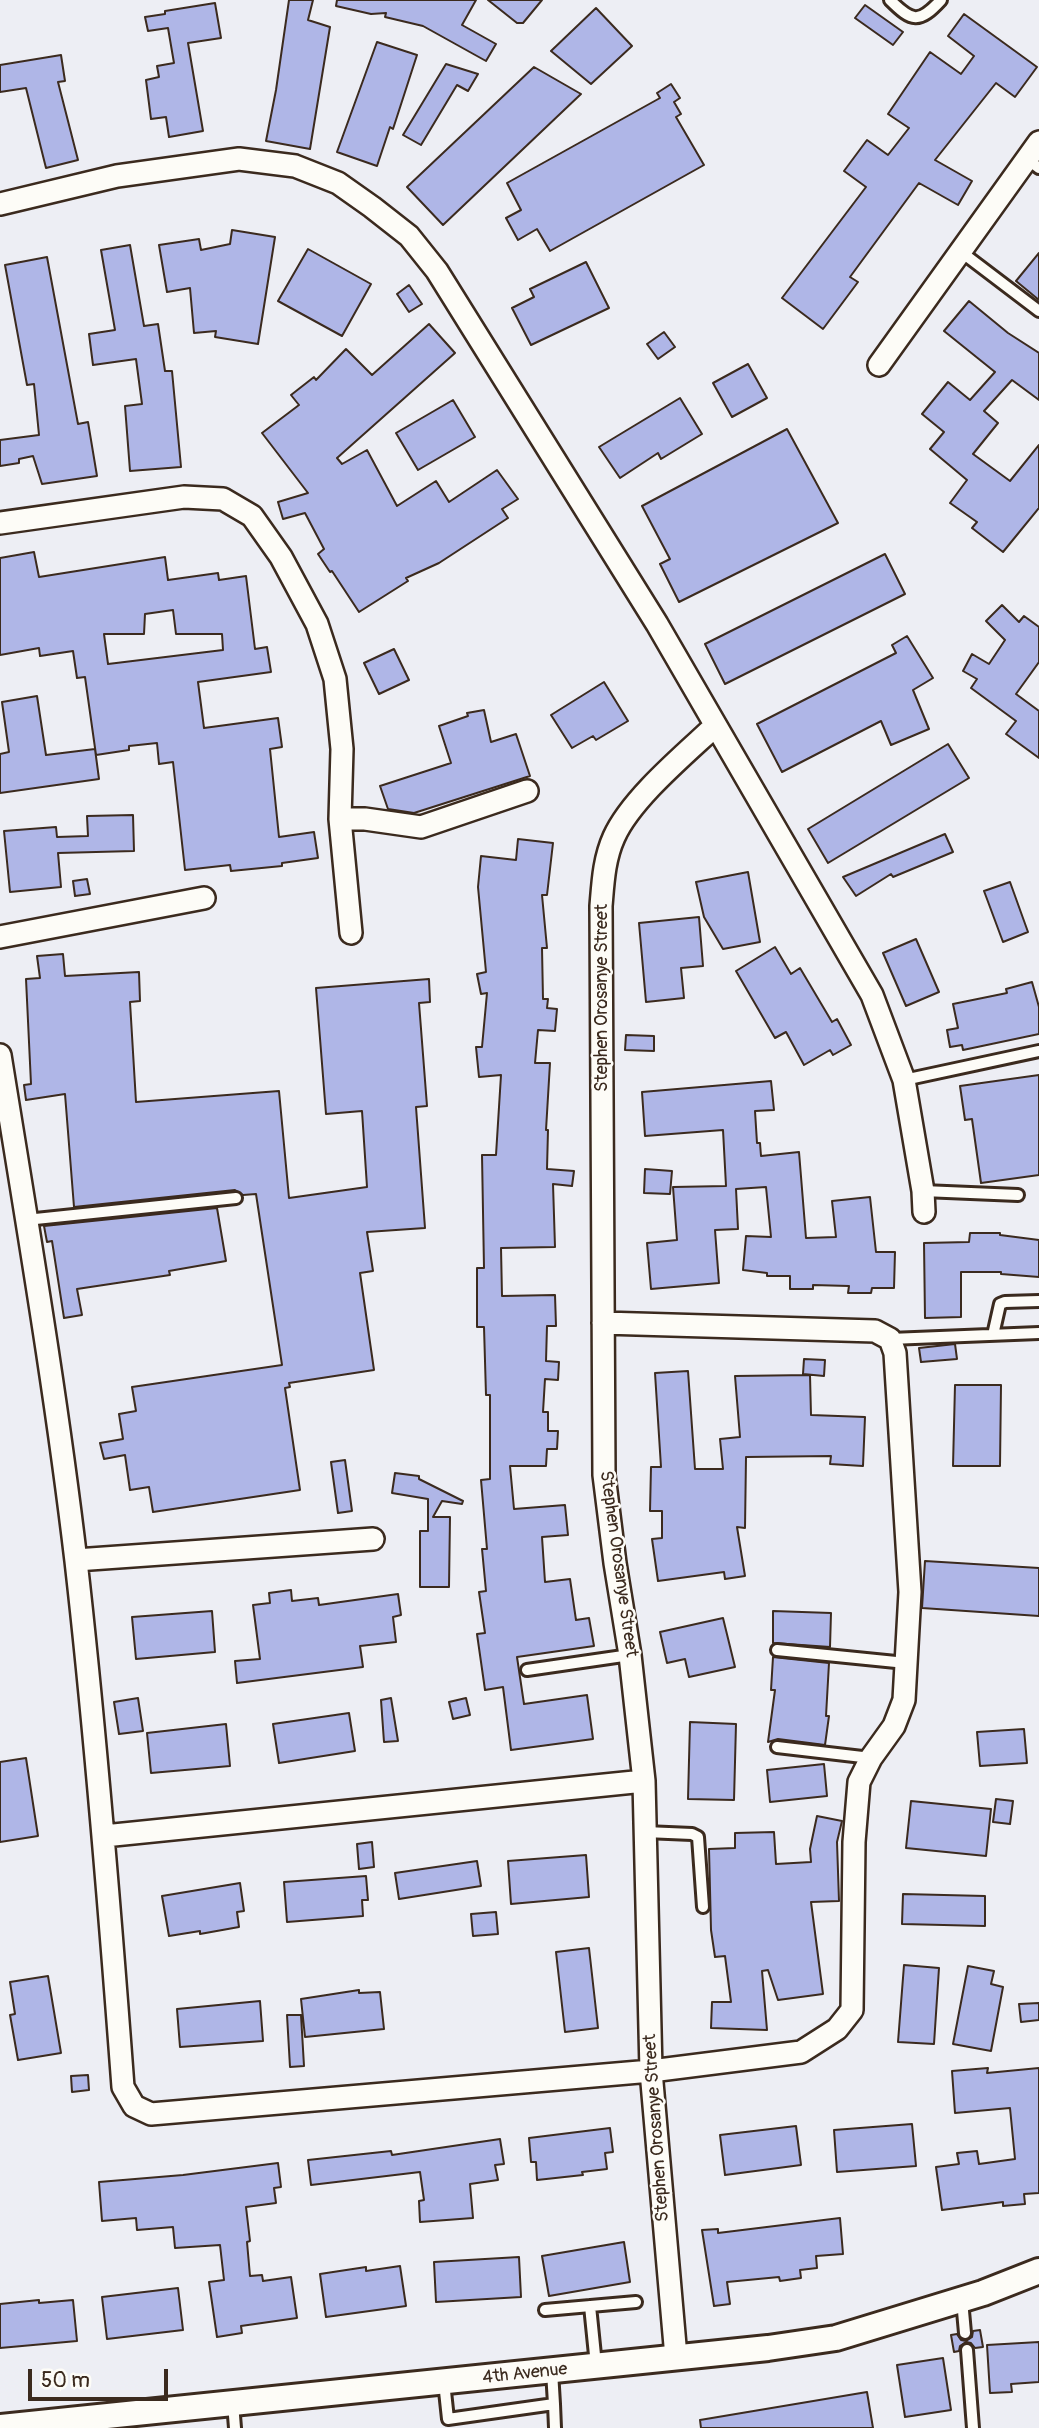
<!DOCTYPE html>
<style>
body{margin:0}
#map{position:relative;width:1039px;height:2428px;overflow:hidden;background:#edeef4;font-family:Pangolin,sans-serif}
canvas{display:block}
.scale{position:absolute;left:28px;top:2369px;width:140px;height:32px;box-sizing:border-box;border:4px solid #3b2a1e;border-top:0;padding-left:9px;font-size:21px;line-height:24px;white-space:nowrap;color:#3b2a1e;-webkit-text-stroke:5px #fdfcf7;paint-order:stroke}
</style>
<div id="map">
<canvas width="1039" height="2428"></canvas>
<div class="scale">50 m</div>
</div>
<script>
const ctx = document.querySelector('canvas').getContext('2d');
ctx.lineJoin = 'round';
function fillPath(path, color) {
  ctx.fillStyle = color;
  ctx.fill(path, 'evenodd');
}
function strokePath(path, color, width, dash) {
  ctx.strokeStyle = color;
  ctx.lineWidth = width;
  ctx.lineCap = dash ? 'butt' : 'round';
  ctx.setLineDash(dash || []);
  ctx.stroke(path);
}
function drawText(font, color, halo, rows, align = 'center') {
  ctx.font = font + ' Pangolin,sans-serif';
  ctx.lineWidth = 5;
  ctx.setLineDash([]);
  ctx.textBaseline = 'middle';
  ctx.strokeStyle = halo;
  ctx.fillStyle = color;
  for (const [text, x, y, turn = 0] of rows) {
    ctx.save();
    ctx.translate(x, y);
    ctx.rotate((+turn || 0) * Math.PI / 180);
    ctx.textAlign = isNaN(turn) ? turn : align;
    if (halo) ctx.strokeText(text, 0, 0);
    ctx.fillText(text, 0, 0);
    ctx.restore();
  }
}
const building = new Path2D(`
 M289,0H313L308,20L330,27L310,149L266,141L276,90Z
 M337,0H476L462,25L496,44L486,61L423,26L385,17L386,13L371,14L336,6Z
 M488,0H542L523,23H517Z
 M215,3L221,38L188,43L203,131L169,137L166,117L151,119L146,80L159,77L157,66L174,63L168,28L148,31L145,17L165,14V11Z
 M865,5L903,32L893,45L855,18Z
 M596,8L632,46L591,84L551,51Z
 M964,14L1037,67L1015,97L996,83L935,160L972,181L958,205L919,183L850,277L858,282L823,329L782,298L866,187L844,171L867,140L888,155L909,128L888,114L930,52L961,74L974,56L948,36Z
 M377,42L417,55L393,129L390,127L377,166L337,152Z
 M61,55L65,81L58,82L78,160L46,168L26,88L0,92V65Z
 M446,64L478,74L468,91L457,85L421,145L403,135Z
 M534,67L581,94L443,225L407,187Z
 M671,84L680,98L674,102L681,114L676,117L704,165L550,251L537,229L518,240L506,218L521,210L507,183L660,98L657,93Z
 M232,230L275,237L258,344L215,337L216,331L194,333L190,288L167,292L159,245L199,239L201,250L230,244Z
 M130,245L144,326L158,324L165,371H172L181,467L130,471L125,406L142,404L136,359L93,365L89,334L115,330L101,250Z
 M308,249L371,284L342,336L278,301Z
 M1039,253V300L1016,281Z
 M47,257L78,424L88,422L97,476L42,484L33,456L19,459V463L0,466V440L39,435L34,384L27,385L5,265Z
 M586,262L609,308L531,345L512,308L534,297L530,289Z
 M409,285L422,304L409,312L397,294Z
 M969,301L1008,333L1039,353V400L1012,380L984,411L998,423L973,454L1010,481L1039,445V508L1003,552L972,528L977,522L950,503L967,480L930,449L944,432L922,414L948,382L970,400L995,372L944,331Z
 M429,324L455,353L337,458L342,464L367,450L397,506L436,481L449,502L497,470L518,499L502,509L508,518L439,563L406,578L408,581L359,612L332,571L330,572L318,554L324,549L305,513L283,519L278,502L308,493L262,433L299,405L291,395L314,377L316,380L346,349L372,375Z
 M664,332L675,347L658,359L647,344Z
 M748,364L767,398L732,417L713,383Z
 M680,398L702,434L661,459L658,453L620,478L599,447Z
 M453,400L475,437L418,470L396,433Z
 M787,429L838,523L679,602L660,564L670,559L642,506Z
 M34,552L39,577L165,557L168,580L218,573L219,580L246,576L255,649L267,647L271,672L198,682L204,728L278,718L282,747L270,749L279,837L314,832L318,858L282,863V866L231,871L230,865L185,870L173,762L159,764L157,743L129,746V750L96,755L85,677L77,678L73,651L40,656L39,648L0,655V558ZM173,610L176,634H222L223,650L108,664L104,634H144L145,614Z
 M885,554L905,594L725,684L705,644Z
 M1002,605L1019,622L1024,616L1039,627V662L1016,694L1039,711V758L1006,734L1016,721L971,688L977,679L963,671L972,654L989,664L1005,640L986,621Z
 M907,636L933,678L913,690L929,729L891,745L881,721L782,772L757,724L896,653L892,645Z
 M394,649L409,680L379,694L364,663Z
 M604,682L628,721L596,740L593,736L572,748L551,715Z
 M37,696L46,755L95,749L99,779L0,793V754L9,752L2,702Z
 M484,710L491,742L516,734L530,776L414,813L388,809L380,786L451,763L439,726L468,716L467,713Z
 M948,744L969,778L828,863L808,829Z
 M133,815L134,851L58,853L61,887L10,892L4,831L56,827L57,837L88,836L87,816Z
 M945,834L953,852L893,877L891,874L856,896L843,877Z
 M518,839L553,843L547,895H542L547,948H542L543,999H548L547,1008L557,1009L555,1031L538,1030L535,1063H550L546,1130H548L547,1169L574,1171L572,1186L553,1184L555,1247L501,1248L502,1296L555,1295L556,1326H547L546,1361L559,1362L558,1380L545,1379L543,1412H548V1431H558L557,1449H547L546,1466H510L514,1509L565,1505L568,1535L542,1537L545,1582L570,1579L576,1620L589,1618L594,1646L517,1657L524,1704L587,1695L593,1739L511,1750L503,1687L485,1690L477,1634L485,1633L479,1592L486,1591L482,1549H487L481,1480L490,1479V1395H486L484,1327H477V1268H484L482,1155H496L501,1075L479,1077L476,1047H482L487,993L481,994L477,974L486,972L478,887L481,856L516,860Z
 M748,872L760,942L723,949L704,917L696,882Z
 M87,879L90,894L75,896L73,881Z
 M1010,882L1028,932L1003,942L984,891Z
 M699,917L703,966L681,968L684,998L646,1002L639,923Z
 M916,939L939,992L906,1006L883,953Z
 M775,947L791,974L800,968L832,1022L837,1019L851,1045L833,1055L830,1050L804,1065L786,1032L775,1038L736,971Z
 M63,954L65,976L139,972L140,1001L130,1002L136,1102L279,1091L289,1198L367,1187L362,1111L326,1114L316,988L429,979L430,1002L419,1003L427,1106L416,1107L425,1228L367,1232L373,1271L360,1273L374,1370L289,1383L290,1387L285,1388L300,1490L153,1512L149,1487L130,1490L125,1455L104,1459L100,1443L123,1439L119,1414L136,1411L132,1387L282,1365L256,1194L243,1195L235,1190L74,1207L65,1094L26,1100L24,1085L31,1084L26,979L40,978L37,956Z
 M1032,982L1039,1007V1034L963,1050L962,1045L950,1047L947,1030L958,1028L953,1004L1007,993L1006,989Z
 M626,1035L654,1036V1051L625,1050Z
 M1039,1075V1175L981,1183L972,1119L965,1120L960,1086Z
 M771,1081L774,1110L755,1111L757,1143H760L761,1156L799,1152L806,1238L836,1237L832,1201L870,1197L876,1252H895L894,1288H872L871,1293H848L849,1286L813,1285V1289H790V1276H767V1273L743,1270L746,1236L771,1237L766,1187L736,1189L738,1229L715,1230L719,1283L651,1289L647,1243L677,1240L673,1187L726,1186L723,1130L645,1136L642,1092Z
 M645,1169L672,1171L670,1194L644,1193Z
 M217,1208L226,1261L169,1271L170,1275L77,1289L82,1315L64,1318L52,1241L47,1242L44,1226Z
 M970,1233H1000V1235L1039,1240V1277L1001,1274V1272H961V1317L925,1318L924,1243L969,1242Z
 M955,1344L957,1359L921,1362L919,1348Z
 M804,1359L825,1360L824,1376L803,1374Z
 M688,1371L695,1469H723L720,1439L740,1437L735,1376L810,1375L811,1415L865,1417L863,1466L830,1464L831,1456L746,1457L745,1528L737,1527L745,1576L725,1579L724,1572L658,1581L652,1539L662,1538V1511H650L651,1467H661L655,1373Z
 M955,1385H1001L1000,1466H953Z
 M345,1460L352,1511L338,1513L331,1462Z
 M395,1473L419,1476V1479L463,1501L462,1504L442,1501L433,1517H450L449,1587H420V1531H428V1499L392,1493Z
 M925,1561L1039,1568V1616L922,1608Z
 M291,1590L292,1601L318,1598L319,1605L398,1594L401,1615L393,1617L396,1642L360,1646L363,1667L237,1683L235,1661L260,1659L253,1605L270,1603L269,1593Z
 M212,1611L215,1652L136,1659L132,1617Z
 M773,1611L831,1613L830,1647L773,1643Z
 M723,1618L735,1667L689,1677L685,1659L667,1663L660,1632Z
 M773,1657L829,1663L826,1716H829L825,1745L778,1739L768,1742L775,1690H771Z
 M138,1698L143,1731L119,1734L114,1702Z
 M391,1698L398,1741L384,1742L381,1700Z
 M466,1698L470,1715L453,1719L449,1702Z
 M349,1713L355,1751L279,1763L273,1724Z
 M690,1722L736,1724L734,1800L688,1799Z
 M226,1724L230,1766L151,1773L147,1733Z
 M1024,1729L1027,1763L980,1766L977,1732Z
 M26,1758L38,1836L0,1842V1762Z
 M824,1764L827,1796L770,1802L767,1770Z
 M996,1799L1013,1801L1010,1824L993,1822Z
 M911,1801L991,1809L986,1856L906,1848Z
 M817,1816L842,1821L837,1842L839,1901L811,1902L823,1994L778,2000L768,1970L762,1971L767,2030L711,2028L712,2002H731L725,1956L715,1957L711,1930L709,1849L735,1848V1833L774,1832L776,1864L811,1862L810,1849Z
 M372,1842L374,1867L359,1869L357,1844Z
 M586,1855L589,1897L511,1904L508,1861Z
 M477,1861L481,1886L399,1899L395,1873Z
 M366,1876L368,1900H362L363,1916L287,1922L284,1882Z
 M240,1883L244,1911L237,1912L239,1927L200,1934V1931L169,1936L162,1896Z
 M903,1894L985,1896V1926L902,1924Z
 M496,1912L498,1934L473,1936L471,1914Z
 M589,1948L598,2028L565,2032L556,1952Z
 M904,1965L939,1968L934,2044L898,2042Z
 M968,1966L994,1971L991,1984L1003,1987L991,2051L953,2044Z
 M48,1976L61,2053L18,2060L10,2015L15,2014L10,1982Z
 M359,1990V1993L380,1992L384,2029L305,2037L301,1999Z
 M260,2001L263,2041L180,2047L177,2009Z
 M1039,2003V2020L1021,2022L1019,2004Z
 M287,2015H301L304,2066L290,2067Z
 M988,2068L987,2073L1039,2068V2193L1024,2194L1025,2204L1003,2206V2202L942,2210L936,2167L959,2164L957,2153L977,2151L979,2164L1015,2159L1010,2108L955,2113L952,2071Z
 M88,2075L89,2090L72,2092L71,2076Z
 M912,2124L916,2166L837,2172L834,2130Z
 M796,2126L801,2165L725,2175L720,2135Z
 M610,2128L613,2152L605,2153L607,2169L582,2172L583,2175L537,2180L536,2162H531L529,2138Z
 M500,2139L504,2164L495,2165L498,2180L470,2184L473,2218L420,2222L419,2201L424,2200L420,2172L311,2185L308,2160L391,2151L392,2155Z
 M278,2163L281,2187L274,2188L276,2203L246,2207L250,2241L247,2242L250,2276L262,2275L263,2281L291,2277L297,2318L241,2326L242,2333L217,2337L209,2282L224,2280L220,2245L175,2248L173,2227L137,2230L136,2218L102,2221L99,2182L183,2175Z
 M840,2218L843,2254L816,2256L817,2268L800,2270L801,2278L780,2281L779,2277L727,2282L730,2304L714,2306L702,2230L718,2229V2233Z
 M624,2242L630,2282L549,2296L542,2256Z
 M519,2257L521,2297L436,2302L434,2262Z
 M400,2266L406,2306L326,2317L320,2274L366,2267V2271Z
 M178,2288L183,2330L107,2339L102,2297Z
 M39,2300V2303L73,2300L77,2341L0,2348V2304Z
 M980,2330L983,2347L975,2348L971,2343L966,2342L960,2346L959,2351L954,2352L951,2335L957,2334L961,2340L966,2341L972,2337L973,2331Z
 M1039,2342V2382L1011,2384L1012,2392L990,2393L987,2345Z
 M943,2358L951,2410L905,2417L897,2365Z
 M867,2392L873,2428H701L700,2420Z`);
const service = new Path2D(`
 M890,0C912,22 919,24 941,0
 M1027,159L1039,168
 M960,251L1039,311
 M904,1080L1039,1051
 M923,1191L1018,1195
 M26,1220L236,1198
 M993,1335L1000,1304L1005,1302L1039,1301
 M890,1339L1039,1333
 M777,1650L906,1663
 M527,1670L630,1655
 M777,1747L871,1758
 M645,1832L692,1834L698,1837L703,1907
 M962,2300L965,2333
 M590,2306L596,2365
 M545,2310L636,2302
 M967,2350L973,2428
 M444,2382L448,2419L554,2404L552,2371
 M233,2403L235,2428
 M554,2404L555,2428`);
const minor = new Path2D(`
 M0,204L117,176L239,159L295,166L338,183L372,207L409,236L437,271L657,624L872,995L904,1080L923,1191L924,1212
 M879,365L1039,142
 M0,523L184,497L223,499L252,516L281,557L317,624L335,679L342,749L340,819L351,933
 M340,819H365L421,827L527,791
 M0,937L204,898
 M0,1055C27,1223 56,1392 76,1561C96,1736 110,1912 123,2087L134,2106L151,2114L651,2071L801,2052L837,2029L852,2010L854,1842L859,1782L871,1758L894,1726L904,1700L910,1592L895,1353L890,1339L875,1331L603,1323
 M76,1560L373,1539
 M104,1836L644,1781
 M676,2357L651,2071L644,1781L630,1655L615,1563L604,1475L601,906C603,882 604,859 614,837C631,799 684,755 715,726`);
const tertiary = new Path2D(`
 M0,2427L768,2348L836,2338L983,2293L1039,2271`);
const streetNames = [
 ["Stephen Orosanye Street",602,998,-90],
 ["Stephen Orosanye Street",618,1564,82],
 ["Stephen Orosanye Street",657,2128,-94],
 ["4th Avenue",525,2374,-6]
];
fillPath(building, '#afb6e7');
strokePath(building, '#3b2a1e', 2);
strokePath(service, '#3b2a1e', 16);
strokePath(minor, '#3b2a1e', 26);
strokePath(tertiary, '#3b2a1e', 30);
strokePath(service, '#fdfcf7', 10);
strokePath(minor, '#fdfcf7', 21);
strokePath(tertiary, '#fdfcf7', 24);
drawText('18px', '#3b2a1e', '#fdfcf7', streetNames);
</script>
